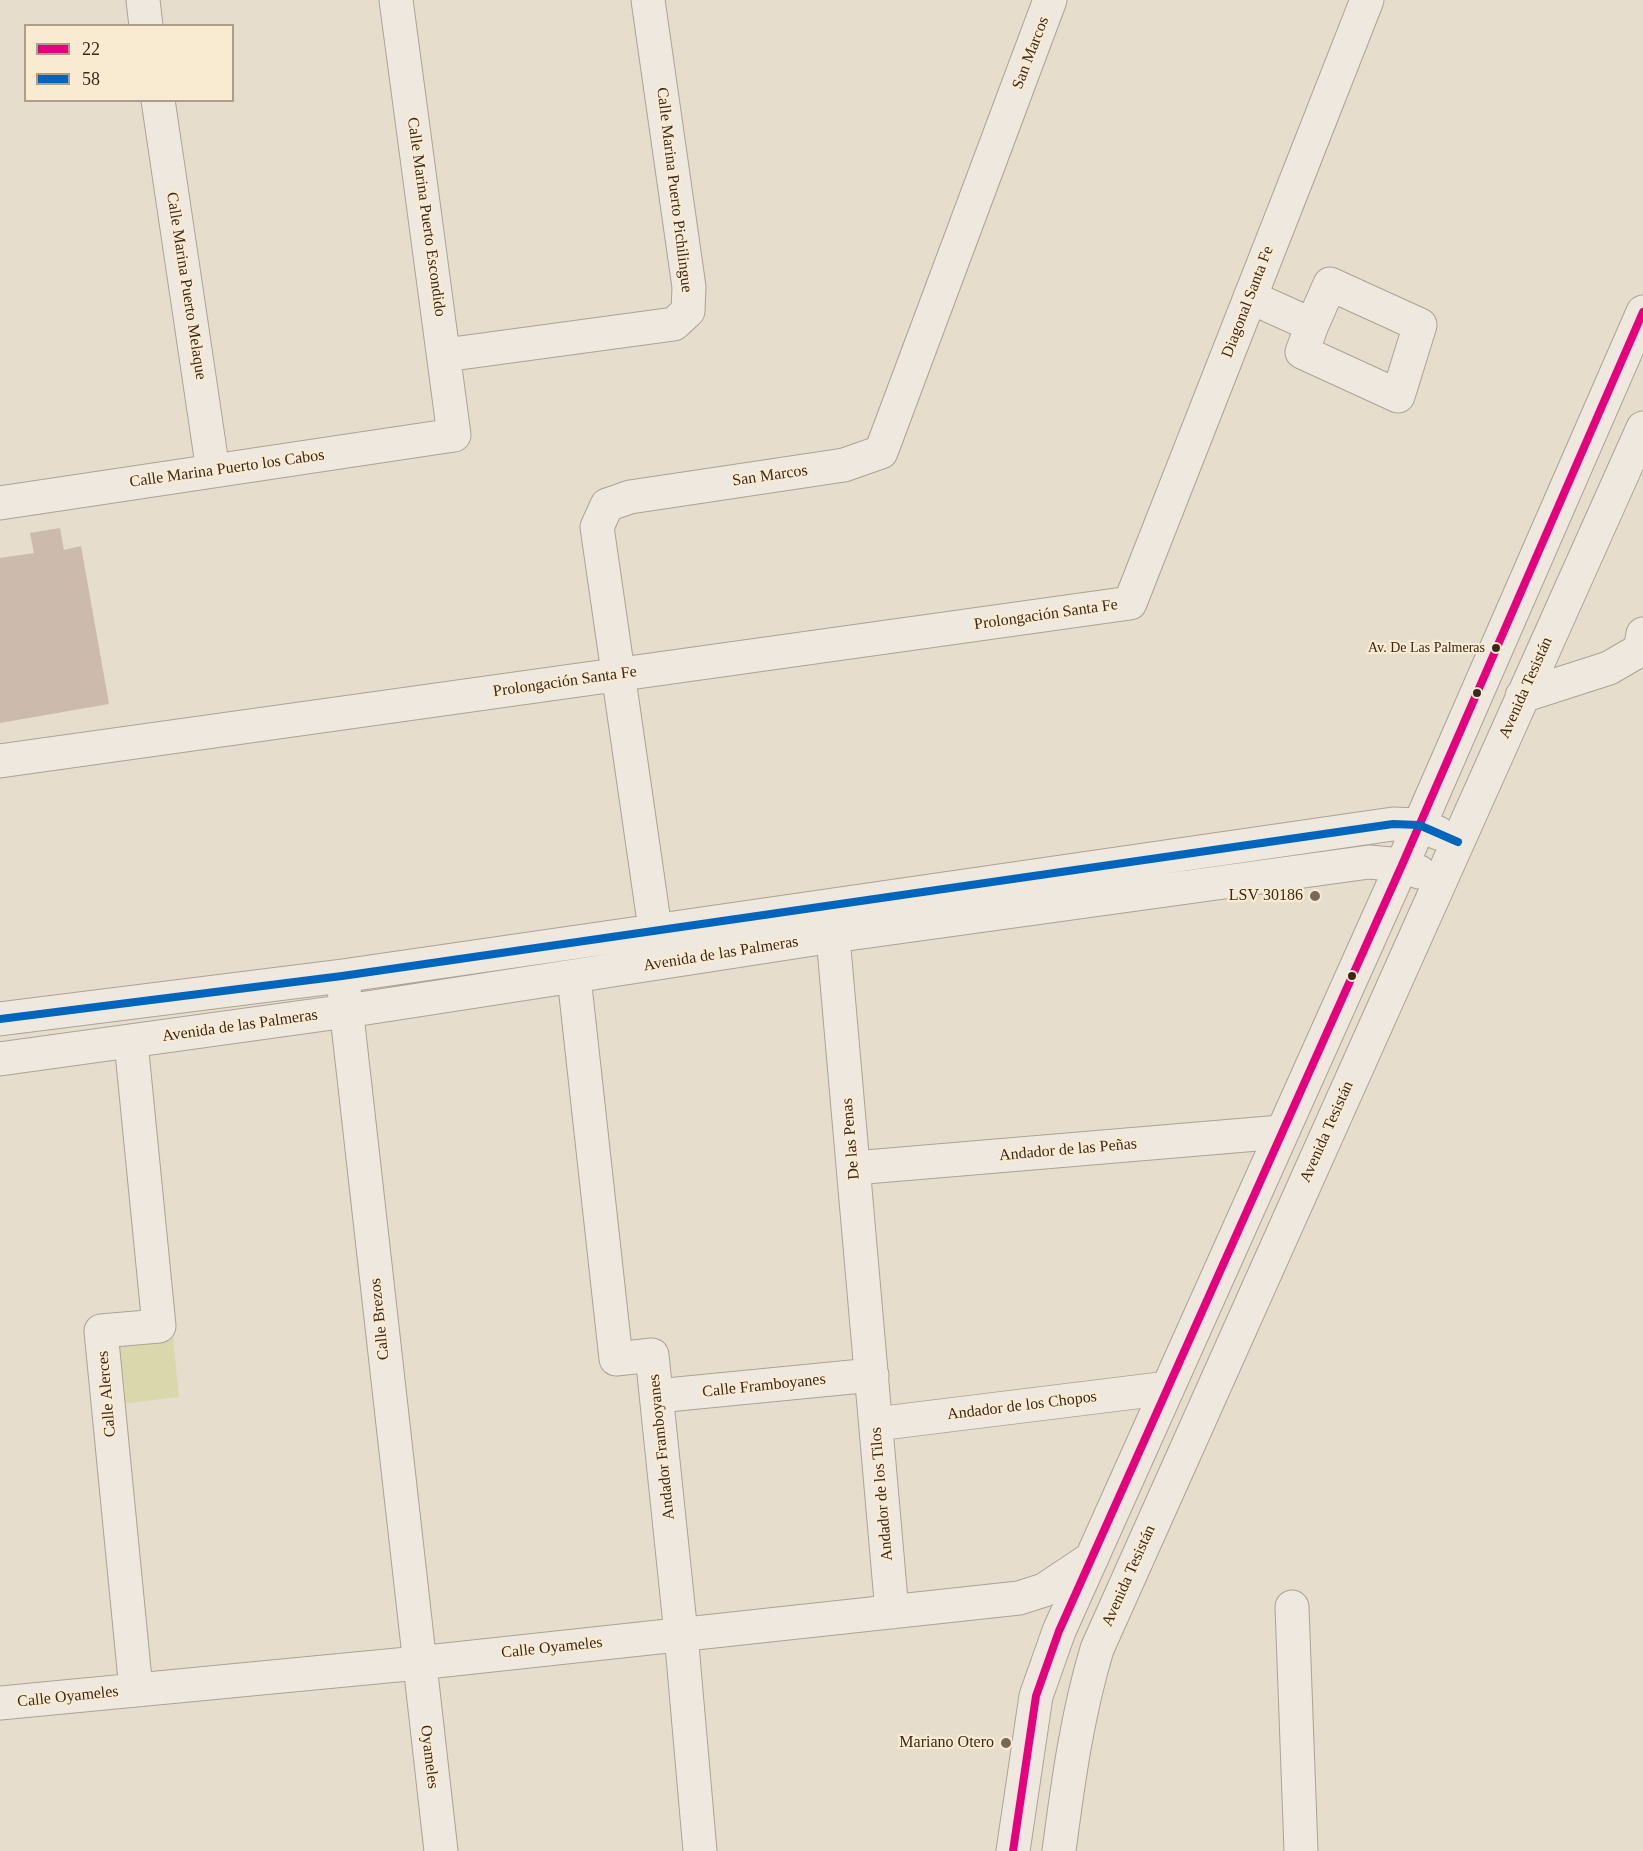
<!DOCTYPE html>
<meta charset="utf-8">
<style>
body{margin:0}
#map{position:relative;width:1643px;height:1851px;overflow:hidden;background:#e7ddcc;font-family:Georgia,serif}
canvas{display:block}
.legend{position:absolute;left:24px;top:24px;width:210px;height:78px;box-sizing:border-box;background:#f9ebd1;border:2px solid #ad9d89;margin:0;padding:8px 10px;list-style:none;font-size:18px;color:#3c291c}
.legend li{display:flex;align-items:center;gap:12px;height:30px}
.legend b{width:30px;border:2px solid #ad9d89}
</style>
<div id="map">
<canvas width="1643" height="1851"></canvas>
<ul class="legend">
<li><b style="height:8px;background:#e5007d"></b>22</li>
<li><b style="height:8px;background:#0065bd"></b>58</li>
</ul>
</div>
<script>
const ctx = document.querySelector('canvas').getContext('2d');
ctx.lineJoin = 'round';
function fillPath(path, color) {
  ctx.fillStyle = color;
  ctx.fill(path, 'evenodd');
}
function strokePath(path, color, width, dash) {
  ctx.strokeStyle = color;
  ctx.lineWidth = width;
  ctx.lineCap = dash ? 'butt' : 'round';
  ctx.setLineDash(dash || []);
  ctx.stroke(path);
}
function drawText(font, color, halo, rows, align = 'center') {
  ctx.font = font + ' Georgia,serif';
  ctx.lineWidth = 4.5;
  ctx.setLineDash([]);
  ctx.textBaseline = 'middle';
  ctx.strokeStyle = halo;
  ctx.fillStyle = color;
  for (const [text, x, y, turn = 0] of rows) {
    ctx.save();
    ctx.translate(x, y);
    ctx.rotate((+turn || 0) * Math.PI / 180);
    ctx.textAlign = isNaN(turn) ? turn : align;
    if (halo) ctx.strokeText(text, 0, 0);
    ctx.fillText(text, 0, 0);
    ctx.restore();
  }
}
const green = new Path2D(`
 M171,1318L179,1397L104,1406L95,1326Z`);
const building = new Path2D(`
 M60,528L64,550L81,546L109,704L0,723V558L34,553L30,533Z`);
const minor = new Path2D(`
 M143,0L146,26
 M158,100L213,471
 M1250,297L1312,325L1302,352L1398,396L1420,325L1330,284L1312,325
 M445,355L674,324L688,311L689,287L648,0
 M0,503L454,435L396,0
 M1522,696L1609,668L1640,650L1643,634
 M0,761L1130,603L1367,0
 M831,914L892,1612
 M655,929L597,527L607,505L630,497L844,465L881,452L1050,0
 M574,977L616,1359L652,1355L681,1634L700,1851
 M344,989L441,1851
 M0,1019L342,976L1393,824L1419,825L1438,833
 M131,1042L159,1326L101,1331L136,1690
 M0,1059L347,1011L833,936L1369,862L1402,865L1419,872
 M854,1168L1281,1132
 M657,1396L872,1375
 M876,1424L1168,1388
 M1292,1607L1301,1851
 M0,1703L418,1663L1019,1598L1044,1590L1092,1558
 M1013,1851L1036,1696L1059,1631L1402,865L1643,312
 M1059,1851C1068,1782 1077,1716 1097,1649L1643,428`);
const bus1 = new Path2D(`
 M1013,1851L1036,1696L1059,1631L1402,865L1643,312`);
const bus2 = new Path2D(`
 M0,1019L342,976L1393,824L1419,825L1458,842`);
const markers = [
 [1496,648,5,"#3c291c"],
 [1477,693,5,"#3c291c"],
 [1315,896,6,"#78685a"],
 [1352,976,5,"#3c291c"],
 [1006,1743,6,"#78685a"]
];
const busNames = [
 ["Av. De Las Palmeras",1485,648]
];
const streetNames = [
 ["San Marcos",1031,53,-69],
 ["Calle Marina Puerto Pichilingue",674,190,83],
 ["Calle Marina Puerto Escondido",426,217,82],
 ["Calle Marina Puerto Melaque",186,286,81],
 ["Diagonal Santa Fe",1248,302,-69],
 ["Calle Marina Puerto los Cabos",227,469,-8],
 ["San Marcos",770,476,-8],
 ["Prolongación Santa Fe",1046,615,-8],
 ["Prolongación Santa Fe",565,682,-8],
 ["Avenida Tesistán",1526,688,-66],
 ["Avenida de las Palmeras",721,954,-9],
 ["Avenida de las Palmeras",240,1026,-8],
 ["Avenida Tesistán",1327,1132,-66],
 ["De las Penas",851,1139,-95],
 ["Andador de las Peñas",1068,1150,-5],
 ["Calle Brezos",380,1319,-96],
 ["Calle Framboyanes",764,1386,-6],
 ["Calle Alerces",107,1394,-95],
 ["Andador de los Chopos",1022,1406,-7],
 ["Andador Framboyanes",662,1447,-96],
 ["Andador de los Tilos",882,1494,-95],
 ["Avenida Tesistán",1129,1576,-66],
 ["Calle Oyameles",552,1648,-6],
 ["Calle Oyameles",68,1697,-6],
 ["Oyameles",429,1757,83]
];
const poiNames = [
 ["LSV 30186",1303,896],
 ["Mariano Otero",994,1743]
];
fillPath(green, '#dad7ad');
fillPath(building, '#ccbaac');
strokePath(minor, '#aca295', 35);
strokePath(minor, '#eee8df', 33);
strokePath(bus1, '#e5007d', 8);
strokePath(bus2, '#0065bd', 8);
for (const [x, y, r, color] of markers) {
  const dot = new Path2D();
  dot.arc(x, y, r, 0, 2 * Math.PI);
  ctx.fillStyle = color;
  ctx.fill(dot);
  strokePath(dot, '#f9ebd1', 2);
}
drawText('14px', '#3c291c', '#f9ebd1', busNames, 'right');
drawText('16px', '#3c291c', '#f9ebd1', streetNames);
drawText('16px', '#3c291c', '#f9ebd1', poiNames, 'right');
</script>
